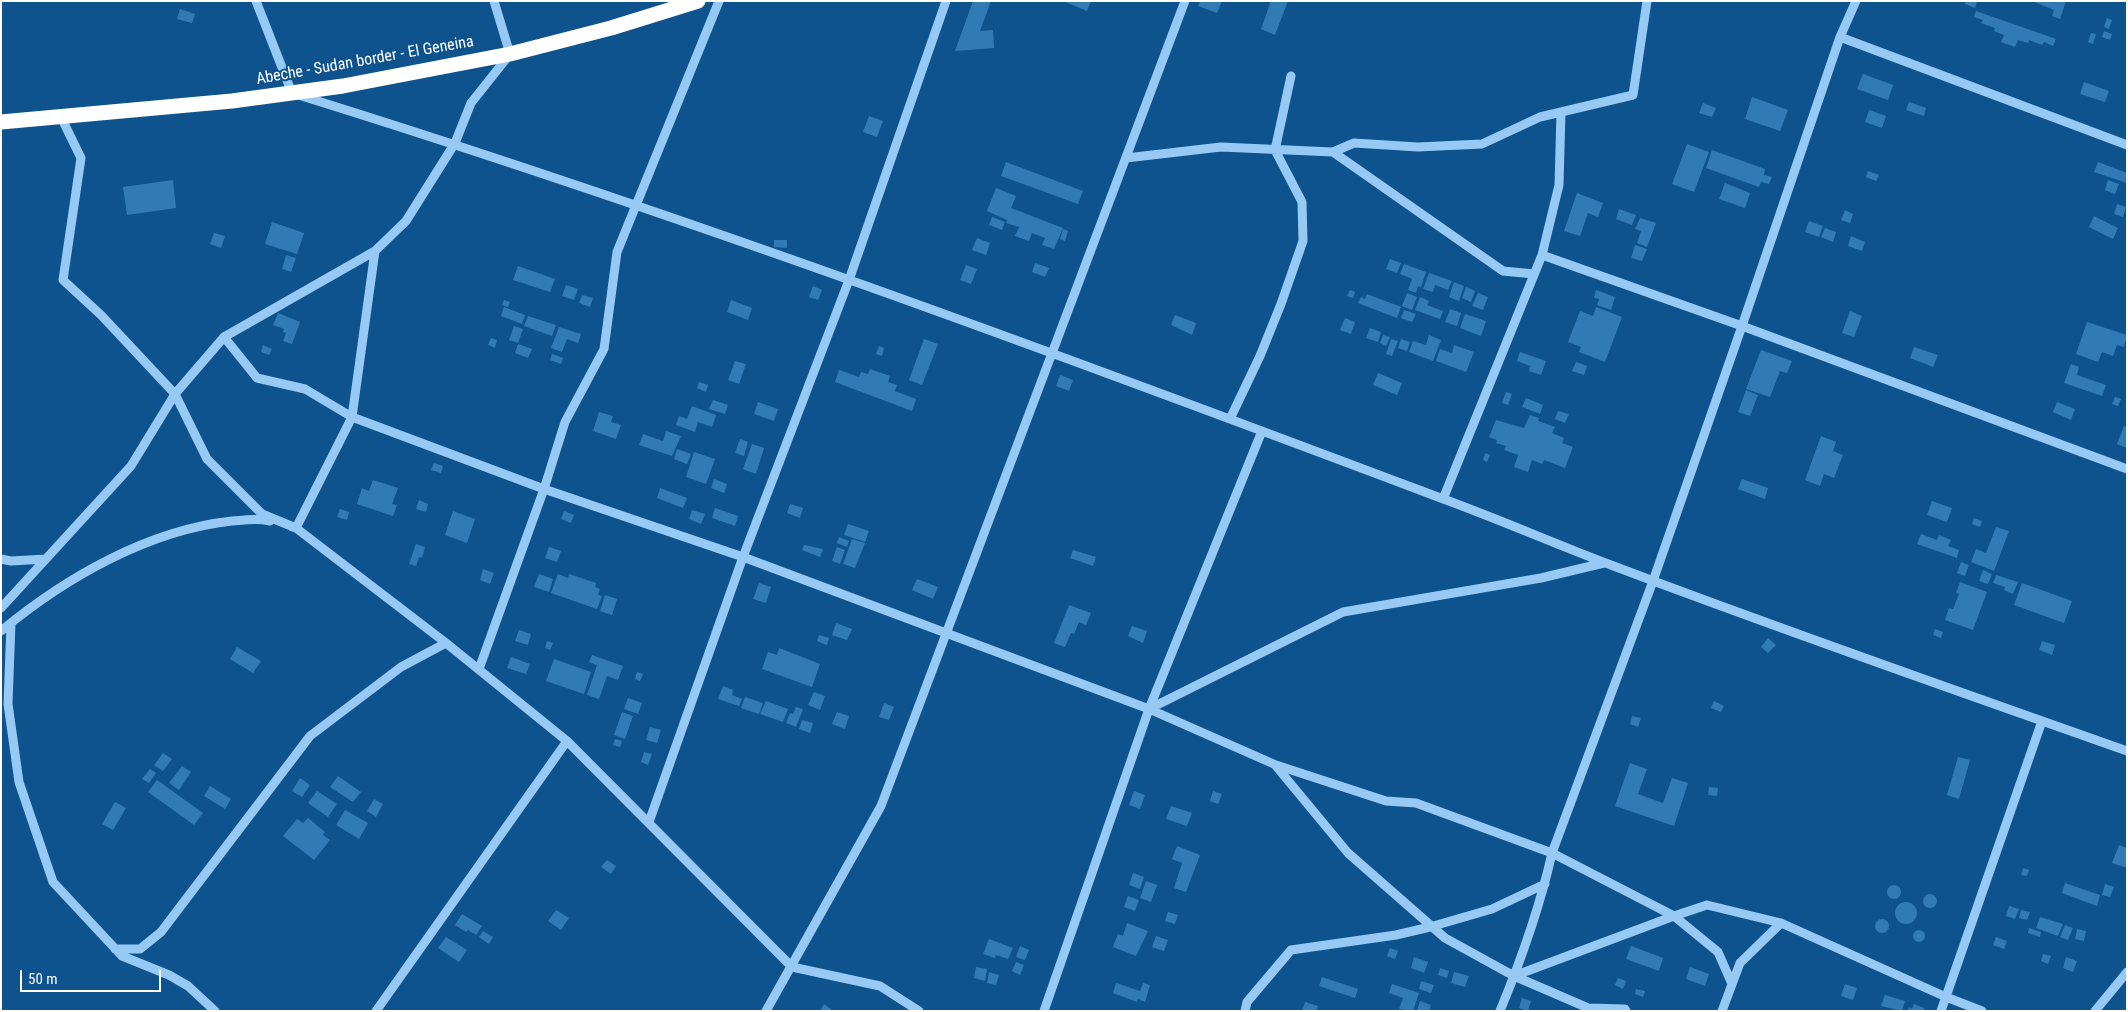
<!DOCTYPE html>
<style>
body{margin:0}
#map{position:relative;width:2128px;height:1012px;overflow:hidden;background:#0e538e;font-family:"Roboto Condensed",sans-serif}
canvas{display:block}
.frame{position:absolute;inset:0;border:2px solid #fff;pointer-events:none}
.scale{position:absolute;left:20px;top:970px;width:141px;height:22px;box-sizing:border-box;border:2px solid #fff;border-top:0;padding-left:6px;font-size:15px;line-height:18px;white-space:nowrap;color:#fff;-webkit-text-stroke:4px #0e538e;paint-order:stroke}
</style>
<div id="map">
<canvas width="2128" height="1012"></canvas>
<div class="frame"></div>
<div class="scale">50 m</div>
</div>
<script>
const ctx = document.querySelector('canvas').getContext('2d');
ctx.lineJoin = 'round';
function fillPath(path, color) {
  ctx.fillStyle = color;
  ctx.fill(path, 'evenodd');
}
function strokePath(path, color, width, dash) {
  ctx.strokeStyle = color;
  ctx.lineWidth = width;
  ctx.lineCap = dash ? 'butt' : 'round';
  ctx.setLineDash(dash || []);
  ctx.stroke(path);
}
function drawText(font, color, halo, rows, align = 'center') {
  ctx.font = font + ' "Roboto Condensed",sans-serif';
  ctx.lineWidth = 4;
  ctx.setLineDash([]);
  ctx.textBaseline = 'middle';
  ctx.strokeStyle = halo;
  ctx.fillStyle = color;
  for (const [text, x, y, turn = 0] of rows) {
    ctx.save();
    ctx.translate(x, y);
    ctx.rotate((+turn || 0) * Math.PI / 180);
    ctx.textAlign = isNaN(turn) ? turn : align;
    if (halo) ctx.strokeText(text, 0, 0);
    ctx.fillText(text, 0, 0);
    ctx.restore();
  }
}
const building = new Path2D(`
 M973,1H991L980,31L993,30L994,48L955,51Z
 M1063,1H1091L1087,11Z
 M1200,1H1222L1217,13L1198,6Z
 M1271,1H1288L1275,35L1261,29Z
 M1966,1H1977L1975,8L1965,4Z
 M2032,1H2066L2060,19L2052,16L2054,10Z
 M180,9L195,14L192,23L177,19Z
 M1976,11L2056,39L2053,46L2044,42L2042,45L2029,40L2028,43L2018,40L2015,47L2001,42L2004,35L1994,31L1995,28L1981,23L1983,20L1974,17Z
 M2107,18L2112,20L2109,29L2104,27Z
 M2104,31L2112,34L2110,40L2102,37Z
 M2091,33L2096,34L2093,44L2088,42Z
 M1863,74L1893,85L1888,100L1857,89Z
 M2084,82L2109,91L2105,102L2080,94Z
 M1752,97L1788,110L1780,131L1745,119Z
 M1909,102L1926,108L1924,116L1906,110Z
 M1703,103L1716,108L1712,117L1699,113Z
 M1869,110L1886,116L1882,128L1865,122Z
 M869,116L883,121L877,137L863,132Z
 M1687,144L1709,152L1694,192L1672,184Z
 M1712,150L1765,169L1764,175L1772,177L1769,184L1761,182L1759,187L1706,168Z
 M1006,162L1083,191L1078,204L1001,176Z
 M2098,162L2127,173V183L2094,172Z
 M1868,171L1879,175L1876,181L1866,177Z
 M173,180L176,208L127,215L123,187Z
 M2108,180L2119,184L2115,194L2105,190Z
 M1725,183L1750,193L1745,208L1719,199Z
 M996,188L1016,196L1011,208L1063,228L1054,249L1042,245L1045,238L1032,233L1029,241L1015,236L1019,227L1006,223L1007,220L987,211Z
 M1577,193L1603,203L1598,217L1588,213L1580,236L1564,231Z
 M2117,204L2126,207L2123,217L2114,214Z
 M1619,209L1636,215L1632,225L1616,219Z
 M1845,210L1853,214L1850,223L1841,220Z
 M2094,216L2118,228L2113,239L2089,227Z
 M992,217L1005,222L1002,230L989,225Z
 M1640,218L1656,223L1647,247L1637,243L1641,231L1635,229Z
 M1809,221L1823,226L1819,237L1805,232Z
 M272,222L304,233L297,254L265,244Z
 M1825,228L1836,232L1833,242L1821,237Z
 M1063,229L1068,231L1065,241L1060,239Z
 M214,233L225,236L221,248L210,244Z
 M1851,236L1865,242L1862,251L1848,246Z
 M977,238L990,243L986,255L972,250Z
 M774,240H787V248L774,247Z
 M1635,245L1647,249L1642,261L1631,258Z
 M286,255L296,258L291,272L282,269Z
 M1390,259L1401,263L1397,273L1386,269Z
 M1035,263L1049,268L1045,277L1032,272Z
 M1404,264L1426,272L1421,287L1418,286L1416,293L1408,290L1412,279L1400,274Z
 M966,265L977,269L971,284L960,280Z
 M518,266L555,279L550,292L513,280Z
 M1429,273L1452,281L1448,290L1435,285L1433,292L1423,289Z
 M1454,282L1464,286L1459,301L1449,297Z
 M566,285L578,289L574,300L562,296Z
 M813,286L822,290L818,300L809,297Z
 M1466,287L1475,291L1471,302L1462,298Z
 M1350,290L1355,292L1353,298L1347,296Z
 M1596,290L1615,297L1611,310L1597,305L1599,299L1594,298Z
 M1407,293L1417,297L1412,310L1402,306Z
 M1478,293L1488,297L1483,310L1472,306Z
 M1367,294L1401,307L1397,318L1358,303L1361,297L1365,299Z
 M582,295L593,298L590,307L579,303Z
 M1420,297L1429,301L1427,305L1443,311L1440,319L1415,310Z
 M504,300L510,302L508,307L502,305Z
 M731,300L752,308L748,320L727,312Z
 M504,307L525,315L522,324L501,316Z
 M1596,307L1622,317L1605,362L1579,352L1581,347L1568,342L1580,311L1593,316Z
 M1450,309L1461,313L1457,326L1445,322Z
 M1404,310L1416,314L1412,322L1401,318Z
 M1850,311L1862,316L1854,337L1842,333Z
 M278,313L300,322L292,344L283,341L286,333L283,332L284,329L273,325Z
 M1465,314L1486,321L1481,336L1460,328Z
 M1175,315L1196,323L1192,335L1171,325Z
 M528,316L556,325L552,336L524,326Z
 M1345,318L1355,322L1351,334L1340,330Z
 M2087,322L2127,335L2124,347L2117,345L2113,356L2102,352L2098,362L2076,354Z
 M514,326L523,329L518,343L509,340Z
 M559,327L581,334L578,343L567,339L562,352L551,348Z
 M1370,328L1381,332L1378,342L1366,338Z
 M1383,335L1390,337L1386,346L1380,343Z
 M1429,335L1441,340L1433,361L1409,352L1413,341L1426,345Z
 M491,338L497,340L495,348L488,345Z
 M924,339L938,344L922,385L909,380Z
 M1391,339L1398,341L1392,356L1386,354Z
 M1401,339L1410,342L1407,351L1398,348Z
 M518,344L532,349L528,358L515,353Z
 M263,345L272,349L269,355L261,352Z
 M1454,345L1474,352L1466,372L1436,361L1440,349L1452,353Z
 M879,346L884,348L882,356L876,354Z
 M1914,347L1938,355L1933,367L1910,358Z
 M1761,350L1792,361L1787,373L1780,371L1770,397L1746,389Z
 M1520,352L1546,361L1541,375L1529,371L1530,366L1517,361Z
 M552,354L563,358L561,364L550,360Z
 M735,361L746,364L739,384L728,380Z
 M1576,362L1587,366L1584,375L1572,371Z
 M2071,364L2079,367L2077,375L2106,385L2102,396L2064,383Z
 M870,369L890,376L888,382L897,385L895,391L916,399L912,411L835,382L839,370L859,377L861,372L868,374Z
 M1378,373L1402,383L1397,395L1373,385Z
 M1060,375L1073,380L1069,391L1056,386Z
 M699,382L708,385L706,392L697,388Z
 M1746,390L1758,395L1750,416L1738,412Z
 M1506,392L1512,394L1508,405L1502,403Z
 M2115,397L2121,399L2118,406L2112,404Z
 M1526,398L1543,405L1540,414L1522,407Z
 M713,400L728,405L725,414L709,409Z
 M758,402L778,409L774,421L754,414Z
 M2057,402L2075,409L2071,420L2053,412Z
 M692,406L716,415L712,427L698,422L695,432L676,425L679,416L687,419Z
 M1558,411L1569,414L1565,423L1555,419Z
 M599,412L613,416L611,422L621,425L616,439L593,431Z
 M1530,415L1539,418L1538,421L1555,427L1552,433L1564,438L1562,443L1573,447L1565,468L1544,460L1542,464L1532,460L1528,472L1514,467L1518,455L1504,450L1506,446L1496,443L1497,440L1489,437L1496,420L1524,428Z
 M2124,426L2127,427V448L2117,444Z
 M666,431L681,436L672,456L639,445L643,434L663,441Z
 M1821,436L1836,442L1833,451L1843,455L1834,478L1824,474L1820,486L1805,480Z
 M740,439L748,442L744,456L735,453Z
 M752,444L764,448L756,474L743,469Z
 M677,449L691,454L687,464L674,459Z
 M694,452L715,459L706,484L686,477Z
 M1485,453L1490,455L1487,462L1483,460Z
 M434,463L443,466L441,473L431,470Z
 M714,479L727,484L724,493L711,488Z
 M1742,479L1768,488L1765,499L1738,489Z
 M373,480L398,488L392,504L397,505L393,516L357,504L362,488L369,491Z
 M660,488L687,498L683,508L657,498Z
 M419,500L428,504L426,512L416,509Z
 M1932,501L1952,508L1947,522L1927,515Z
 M790,504L803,508L800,518L787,513Z
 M715,508L738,516L735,526L712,518Z
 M340,509L349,512L347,520L337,517Z
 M692,510L705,514L701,524L689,519Z
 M453,511L475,519L467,543L445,535Z
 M564,511L574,515L571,523L561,519Z
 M1974,518L1982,521L1980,527L1972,524Z
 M848,524L869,531L865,542L844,535Z
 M1996,527L2009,531L1994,571L1971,562L1976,549L1986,553Z
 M1921,534L1937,540L1939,535L1951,540L1948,546L1959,550L1957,558L1917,544Z
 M839,537L849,541L847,547L837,543Z
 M852,539L865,543L855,568L843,564Z
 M416,544L425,547L422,558L419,557L416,566L409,564Z
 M804,545L823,549L820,557L802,550Z
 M549,547L561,551L557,562L545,558Z
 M837,547L845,550L840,564L832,561Z
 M1073,550L1096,557L1093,566L1070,558Z
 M1961,562L1969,565L1965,576L1957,573Z
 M483,569L494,573L490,584L480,580Z
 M1983,570L1992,574L1988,584L1979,581Z
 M539,574L553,579L549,592L534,587Z
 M558,574L568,578L569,574L596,583L595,587L600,589L598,595L602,596L597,609L551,593Z
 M1996,575L2018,582L2013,594L2004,590L2005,587L1993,583Z
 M917,579L938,587L933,599L912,590Z
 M1960,582L1987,592L1973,630L1945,620L1949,608L1953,609L1959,594L1956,593Z
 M759,583L771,587L766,603L753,599Z
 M2022,583L2072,601L2064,623L2014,605Z
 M605,595L617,599L612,615L600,611Z
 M1069,605L1091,613L1086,625L1079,622L1074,634L1071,633L1065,647L1054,643Z
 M836,623L852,629L847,640L832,635Z
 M1132,626L1147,631L1143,643L1128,636Z
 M1935,629L1943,632L1941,638L1933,635Z
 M519,630L531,634L528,645L515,641Z
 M819,635L829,638L827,645L817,641Z
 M1768,638L1776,645L1768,653L1761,647Z
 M547,641L553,643L550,650L545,648Z
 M2042,641L2055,645L2052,655L2039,650Z
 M237,647L261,661L253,673L230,659Z
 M779,648L820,664L812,687L762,669L768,652L777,655Z
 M592,655L623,666L618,680L607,676L599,699L587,695L597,665L589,662Z
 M511,657L530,664L526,674L507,668Z
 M554,659L591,672L584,694L546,681Z
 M637,672L643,674L640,681L635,679Z
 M723,686L733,690L732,695L742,699L739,706L718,699Z
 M814,692L825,696L820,710L808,705Z
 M745,697L763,703L759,714L741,708Z
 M628,698L642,703L638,714L624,709Z
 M766,701L788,709L783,722L760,714Z
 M1714,701L1724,706L1721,712L1711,708Z
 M884,703L894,707L889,720L879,717Z
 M796,707L803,709L796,727L786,723L790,713L793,714Z
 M622,712L633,716L625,739L614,735Z
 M837,712L849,716L845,729L832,724Z
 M1632,716L1641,718L1638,727L1630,724Z
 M802,720L813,723L810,733L799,729Z
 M650,727L661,730L657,743L646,740Z
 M615,739L622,741L620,747L613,745Z
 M644,752L652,754L648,765L641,762Z
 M163,753L172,759L163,771L154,765Z
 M1958,757L1970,760L1959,799L1947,795Z
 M1630,763L1647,769L1638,794L1663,803L1672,778L1688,783L1674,826L1615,806Z
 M182,766L191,772L179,790L169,783Z
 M150,769L156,773L149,783L142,779Z
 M338,776L361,792L353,802L330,787Z
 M300,778L310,785L302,797L292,791Z
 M157,780L203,813L194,825L148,792Z
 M210,786L231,799L225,809L204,796Z
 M1709,787L1718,788L1717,796L1708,795Z
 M317,791L337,804L328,817L308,803Z
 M1134,791L1145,795L1140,809L1129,805Z
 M1213,791L1222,794L1218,804L1210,801Z
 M374,799L383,804L376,817L367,811Z
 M115,802L126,808L113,830L102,824Z
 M1171,806L1192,813L1187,826L1166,819Z
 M345,810L368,823L359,839L336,825Z
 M308,818L325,832L323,835L330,840L314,860L283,836L297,819L303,823Z
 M2119,845L2127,848V868L2112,863Z
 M1177,846L1200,855L1186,892L1174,888L1182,863L1172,859Z
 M607,860L616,866L611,874L601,867Z
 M2023,868L2029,870L2027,876L2021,875Z
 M1133,873L1144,877L1140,889L1129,885Z
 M1146,881L1157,885L1151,902L1140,898Z
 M2065,883L2100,895L2097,906L2062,893Z
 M2105,884L2114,887L2110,897L2102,895Z
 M1887 892a7 7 0 1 1 14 0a7 7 0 1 1-14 0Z
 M1923 901a7 7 0 1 1 14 0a7 7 0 1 1-14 0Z
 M1128,896L1139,900L1135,911L1124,907Z
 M1895 913a11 11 0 1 1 22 0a11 11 0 1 1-22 0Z
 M2009,906L2019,909L2015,919L2006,916Z
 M556,910L569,918L561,930L548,921Z
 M2021,910L2030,912L2027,920L2019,918Z
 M1168,912L1178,915L1175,924L1165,921Z
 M462,914L482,926L476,935L468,930L466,932L455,925Z
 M2040,917L2063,924L2058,936L2036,928Z
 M1875 926a7 7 0 1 1 14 0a7 7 0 1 1-14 0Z
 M1127,923L1148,931L1136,956L1113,947L1118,934L1123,936Z
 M2065,925L2073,928L2068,940L2060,937Z
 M2029,928L2041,932L2040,937L2028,933Z
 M2077,929L2086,931L2084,941L2075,939Z
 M1913 936a6 6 0 1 1 12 0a6 6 0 1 1-12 0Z
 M483,931L493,937L489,944L479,937Z
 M1156,936L1168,940L1164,951L1152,947Z
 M446,937L467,950L459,962L438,948Z
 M1996,937L2007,941L2004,949L1993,945Z
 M989,939L1013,948L1008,959L996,955L995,958L983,954Z
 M1020,946L1029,950L1025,960L1016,957Z
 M1631,946L1663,958L1659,971L1626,959Z
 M1390,948L1398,951L1395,959L1387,956Z
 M2043,954L2051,956L2048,964L2041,961Z
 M1414,957L1428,962L1424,973L1411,968Z
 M2066,957L2077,961L2073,972L2063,968Z
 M1016,962L1024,965L1020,975L1012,971Z
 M976,967L987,969L985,981L974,978Z
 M1690,967L1709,974L1705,986L1686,979Z
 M1440,968L1449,971L1447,978L1438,975Z
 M989,972L999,975L996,985L987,983Z
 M1454,972L1469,976L1465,987L1451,983Z
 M1322,977L1358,989L1355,998L1319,986Z
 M1618,978L1626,981L1623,989L1615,985Z
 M1421,981L1434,985L1431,993L1419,989Z
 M1116,983L1140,991L1143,983L1150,985L1145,1002L1138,999L1137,1002L1113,993Z
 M1392,984L1419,993L1413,1011L1399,1009L1403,998L1389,993Z
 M1845,984L1857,988L1853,1000L1841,996Z
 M1636,989L1645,991L1643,997L1635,994Z
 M1885,995L1905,1001L1902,1011L1881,1006Z
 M1522,998L1531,1001L1528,1011L1519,1008Z
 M1420,1001L1431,1005L1429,1011H1417Z
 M1305,1002L1318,1006L1316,1011H1302Z
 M824,1004L831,1009L830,1011H820Z
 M1914,1004L1924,1008L1923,1011H1908L1909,1007L1912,1009Z`);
const minor = new Path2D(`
 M256,1L292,93C679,213 1058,354 1438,497C1496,518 1553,543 1611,565C1782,630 1955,690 2127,751
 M1840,37L2127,145
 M61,117L81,158L63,280L101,315L175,394L207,459L262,514L296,528L446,643L567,741L792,967L880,986L919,1011
 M1333,152L1503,271L1534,274
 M1126,158L1221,147L1333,152L1354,143L1418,147L1482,144L1540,117L1633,95L1647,1
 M1542,255L1742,326L1840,37L1856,1
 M224,337L257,378L305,389L352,417L544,489L743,557L1149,709L1276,765L1386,801L1416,803L1552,853L1674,916L1707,905L1781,923L1946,997L1982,1011
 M1230,419L1260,356L1281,304L1303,241L1302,202L1275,150L1291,76
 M1443,499L1542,255L1559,185L1561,112
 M292,527L296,528L352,417L375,251
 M1,559L11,561L46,559
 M1,608L131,466L175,394L224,337L375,251L406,221L455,143L471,103L510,54L494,1
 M11,623L8,704L19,782L53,882L122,956L169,975L188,986L215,1011
 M1,631C65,578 148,530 232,521C245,520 257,518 270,521
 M479,669L544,489L565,422L604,349L617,252L719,1
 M1149,709L1343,612L1541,578L1604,563
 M1276,766L1348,853L1445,938L1514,976L1588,1008L1625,1009L1626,1011
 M649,822L743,557L849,280L946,1
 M115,949H140L161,932L310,736L401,667L446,643
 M1514,976L1674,916L1718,952L1732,984
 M376,1011L567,741
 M766,1011L881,806L1185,1
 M1044,1011L1149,709L1262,431
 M1245,1011L1247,1002L1291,950L1396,935L1430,927L1492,909L1545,884
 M1500,1011C1521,960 1540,907 1552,853L1653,581L1742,326L2127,469
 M1722,1011L1740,963L1781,923
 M1941,1011L2042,721
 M2095,1011L2127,972`);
const highway = new Path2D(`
 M1,122L232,101L343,86L510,54L611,28L698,1`);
const streetNames = [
 ["Abeche - Sudan border - El Geneina",365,61,-10]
];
fillPath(building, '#327ab6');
strokePath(minor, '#96c9f3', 9);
strokePath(highway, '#fff', 15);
drawText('16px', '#fff', '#0e538e', streetNames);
</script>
